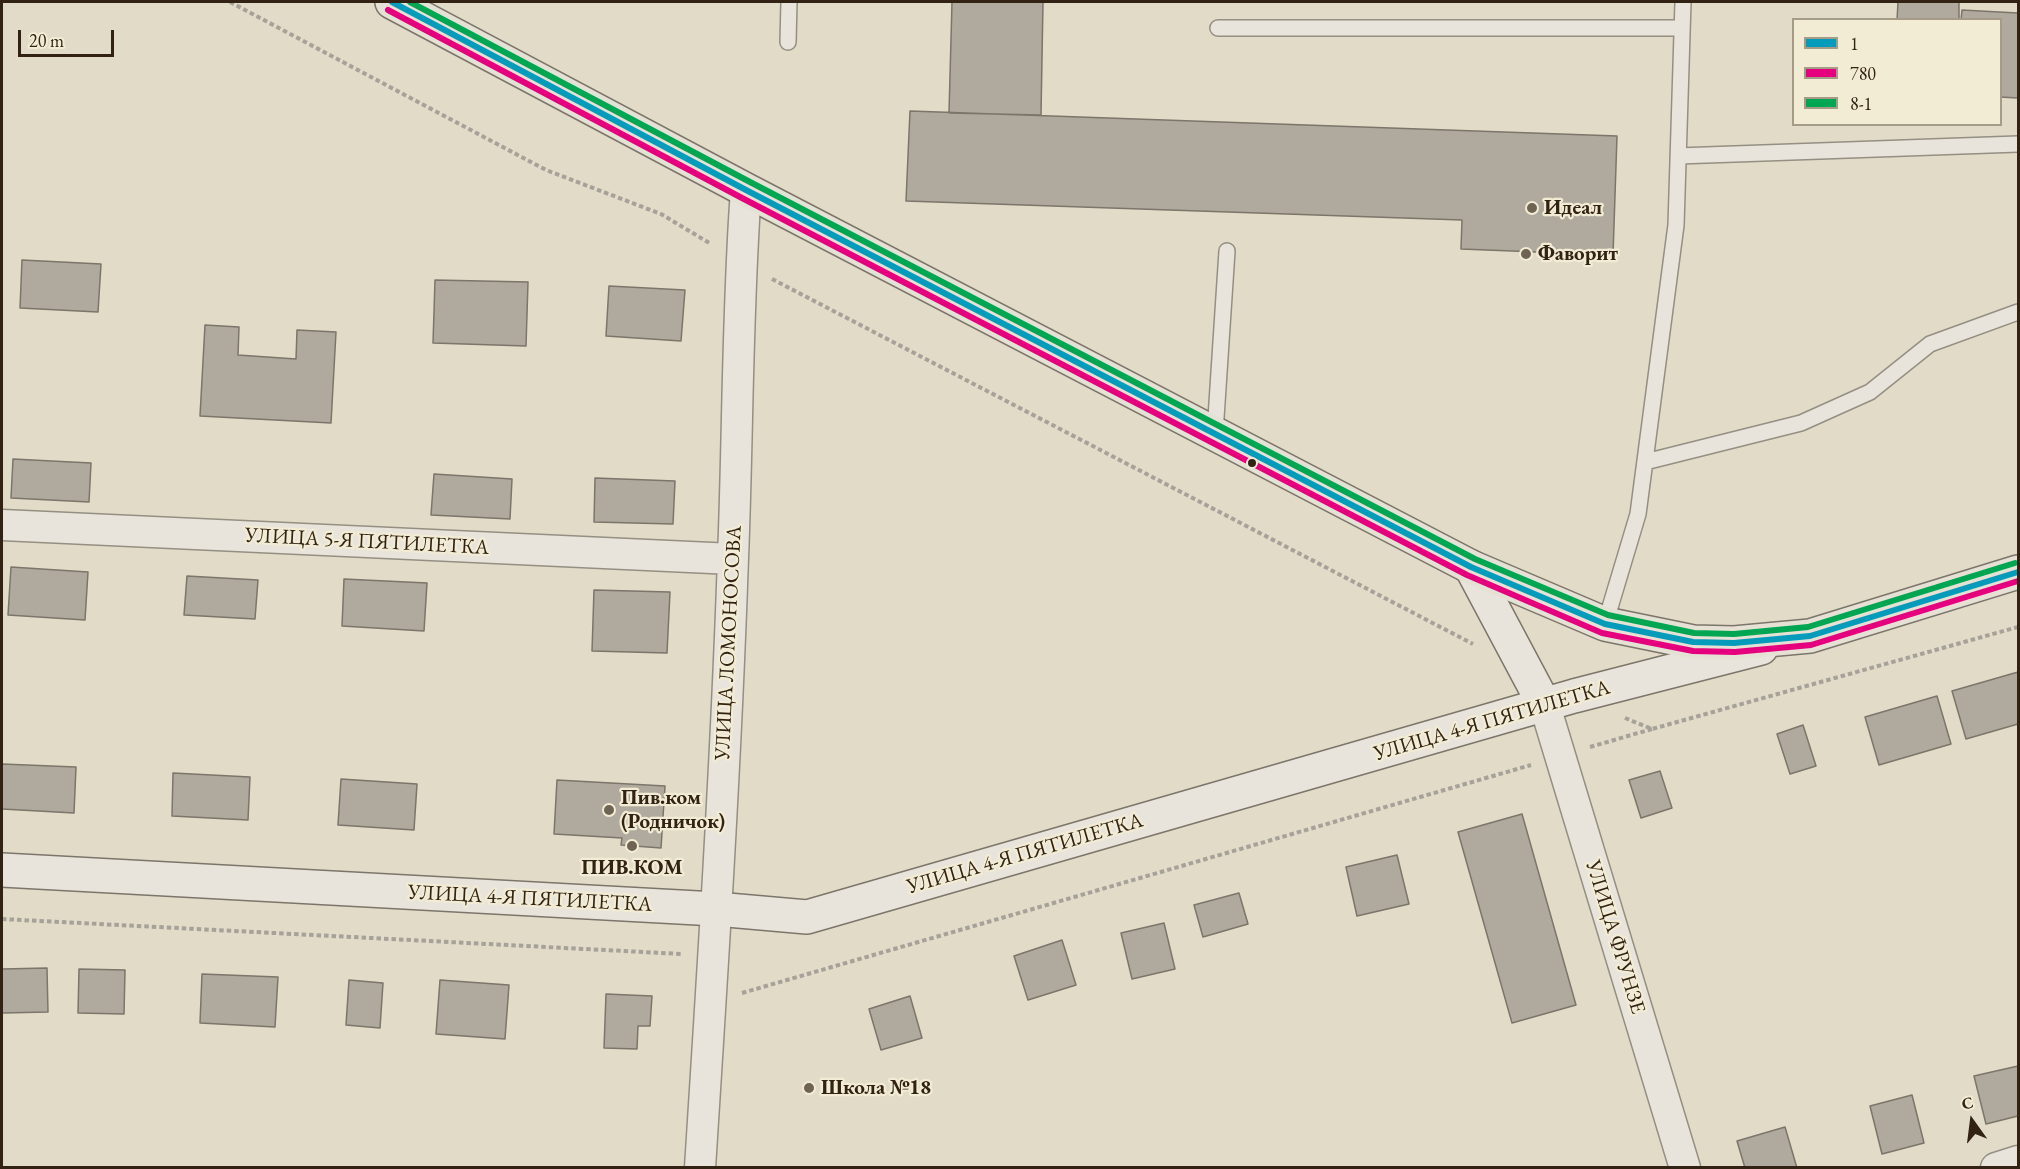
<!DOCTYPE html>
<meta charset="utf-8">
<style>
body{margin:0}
#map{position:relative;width:2020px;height:1169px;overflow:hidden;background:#e2dbc8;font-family:"EB Garamond",serif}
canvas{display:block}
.frame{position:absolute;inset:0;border:3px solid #312214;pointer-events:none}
.legend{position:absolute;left:1792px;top:18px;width:210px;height:108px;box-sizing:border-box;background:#f3ecd4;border:2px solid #a59b87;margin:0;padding:8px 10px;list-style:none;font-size:18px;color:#312214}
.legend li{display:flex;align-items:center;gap:12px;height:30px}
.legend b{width:30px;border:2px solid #a59b87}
.north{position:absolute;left:1942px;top:1091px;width:60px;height:60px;-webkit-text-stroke:4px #f3ecd4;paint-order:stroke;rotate:346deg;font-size:16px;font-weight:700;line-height:24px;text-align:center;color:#312214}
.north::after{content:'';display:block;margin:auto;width:21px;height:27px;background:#312214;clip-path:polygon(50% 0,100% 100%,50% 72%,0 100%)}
.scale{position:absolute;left:18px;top:30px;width:96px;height:27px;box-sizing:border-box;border:3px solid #312214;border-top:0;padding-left:8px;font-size:18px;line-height:21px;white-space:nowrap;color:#312214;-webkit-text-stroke:4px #f3ecd4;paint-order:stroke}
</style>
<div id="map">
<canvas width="2020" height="1169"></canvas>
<div class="frame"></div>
<ul class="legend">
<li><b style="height:8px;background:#059cbb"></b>1</li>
<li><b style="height:8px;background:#e5007d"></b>780</li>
<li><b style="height:8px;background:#00a651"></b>8-1</li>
</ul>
<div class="north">С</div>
<div class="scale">20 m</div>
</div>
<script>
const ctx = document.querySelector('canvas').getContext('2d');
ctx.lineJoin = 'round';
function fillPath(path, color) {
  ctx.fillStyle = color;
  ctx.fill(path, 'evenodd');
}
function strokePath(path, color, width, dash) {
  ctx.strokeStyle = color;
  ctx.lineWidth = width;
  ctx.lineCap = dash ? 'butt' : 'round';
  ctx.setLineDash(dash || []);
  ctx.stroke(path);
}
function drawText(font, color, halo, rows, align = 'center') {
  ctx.font = font + ' "EB Garamond",serif';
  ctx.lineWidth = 4.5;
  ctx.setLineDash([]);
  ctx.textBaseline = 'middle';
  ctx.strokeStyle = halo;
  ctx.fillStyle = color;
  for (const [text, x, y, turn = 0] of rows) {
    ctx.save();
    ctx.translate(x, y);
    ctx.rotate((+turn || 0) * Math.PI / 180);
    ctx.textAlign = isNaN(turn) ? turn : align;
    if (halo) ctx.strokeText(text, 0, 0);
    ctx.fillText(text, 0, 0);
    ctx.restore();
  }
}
const building = new Path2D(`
 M952,2H1043L1041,115L949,113Z
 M1898,2H1959V20H1897Z
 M1962,10L2018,13V98L2000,97V20H1961Z
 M910,111L1617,136L1613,255L1461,249L1462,220L906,201Z
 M22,260L101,264L98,312L20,308Z
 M435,280L528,282L526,346L433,343Z
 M609,286L685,290L681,341L606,336Z
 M205,325L239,327L238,355L296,359L297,330L336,332L331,423L200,416Z
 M13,459L91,463L89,502L11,498Z
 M434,474L512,479L510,519L431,515Z
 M595,478L675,481L673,524L594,522Z
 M11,567L88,572L85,620L8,615Z
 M187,576L258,580L255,619L184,615Z
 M344,579L427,583L424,631L342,626Z
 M594,590L670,592L667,653L592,651Z
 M2018,672V724L1966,739L1952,691Z
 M1937,696L1951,744L1879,765L1865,717Z
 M1803,725L1816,766L1790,774L1777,734Z
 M2,764L76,767L74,813L2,809Z
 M1660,771L1672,808L1641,818L1629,780Z
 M173,773L250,777L248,820L172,816Z
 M341,779L417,784L414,830L338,825Z
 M557,780L665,786L661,848L621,845L622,838L554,834Z
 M1522,814L1576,1005L1512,1023L1458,832Z
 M1397,855L1409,904L1357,916L1346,867Z
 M1239,893L1248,924L1203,937L1194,905Z
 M1164,923L1175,969L1132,979L1121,933Z
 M1062,940L1076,985L1028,1000L1014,956Z
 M47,968L48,1012L2,1013V969Z
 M79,969L125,970L124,1014L78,1013Z
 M202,974L278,977L275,1027L200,1023Z
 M349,980L383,983L380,1028L346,1025Z
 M440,980L509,985L505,1039L436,1034Z
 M606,994L652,996L650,1026H638L637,1049L604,1048Z
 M910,996L922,1038L881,1050L869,1009Z
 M2018,1066V1116L1986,1124L1974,1076Z
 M1912,1095L1924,1143L1882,1154L1870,1106Z
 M1785,1127L1797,1168H1745L1737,1141Z`);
const path = new Path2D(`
 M230,2L546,170L661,214L711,244
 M772,279L1473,644
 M1625,718L1652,729L2018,627
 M1590,747L1652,729
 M2,919L682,954
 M742,993L1531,765`);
const lane = new Path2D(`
 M1218,28H1682
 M788,42L789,2
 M1678,156L2018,144
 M1215,433L1227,251
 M1645,462L1801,423L1870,392L1930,344L2018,312
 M1605,624L1638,514L1676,225L1683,2`);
const street = new Path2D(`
 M2,525L733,559
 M1545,706L1685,1168
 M700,1168C713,965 726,762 733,558C738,435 737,312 746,190
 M1996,1168L2018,1161`);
const secondary = new Path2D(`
 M1471,567L1545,706
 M2,870L716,909L807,917L1574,696L1761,648`);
const primary = new Path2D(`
 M392,2L746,190L1471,567L1605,624L1693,642L1734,643L1810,636L2018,572`);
const bus1 = new Path2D(`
 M392,2L746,190L1471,567L1605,624L1693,642L1734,643L1810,636L2018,572`);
const bus2 = new Path2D(`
 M388,10L742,198L1467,575L1602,633L1693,651L1735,652L1811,645L2018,581`);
const bus3 = new Path2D(`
 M410,2L750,182L1475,559L1608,615L1694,633L1734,634L1808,627L2015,563`);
const markers = [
 [1532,208,6,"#6f6353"],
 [1526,254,6,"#6f6353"],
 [1252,463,5,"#312214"],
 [609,810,6,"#6f6353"],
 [632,846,6,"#6f6353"],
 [809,1088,6,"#6f6353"]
];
const poiNames = [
 ["Идеал",1544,208],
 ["Фаворит",1538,254],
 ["Пив.ком",621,798],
 ["(Родничок)",621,822],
 ["ПИВ.КОМ",632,868,"center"],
 ["Школа №18",821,1088]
];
const streetNames = [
 ["УЛИЦА 5-Я ПЯТИЛЕТКА",367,542,3],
 ["УЛИЦА ЛОМОНОСОВА",729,643,-87],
 ["УЛИЦА 4-Я ПЯТИЛЕТКА",1492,721,-16],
 ["УЛИЦА 4-Я ПЯТИЛЕТКА",1025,854,-16],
 ["УЛИЦА 4-Я ПЯТИЛЕТКА",530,899,3],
 ["УЛИЦА ФРУНЗЕ",1615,937,73]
];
fillPath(building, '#afaa9d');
strokePath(building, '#7c756a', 1.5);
strokePath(lane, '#948f82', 18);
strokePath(street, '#948f82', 33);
strokePath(secondary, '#7c756a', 36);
strokePath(primary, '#7c756a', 36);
strokePath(path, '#a6a299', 4, [4.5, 3]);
strokePath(lane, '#e8e4db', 15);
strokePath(street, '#e8e4db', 30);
strokePath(secondary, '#e8e4db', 33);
strokePath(primary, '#e5e1d5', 33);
strokePath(bus1, '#059cbb', 6);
strokePath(bus2, '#e5007d', 6);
strokePath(bus3, '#00a651', 6);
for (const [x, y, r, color] of markers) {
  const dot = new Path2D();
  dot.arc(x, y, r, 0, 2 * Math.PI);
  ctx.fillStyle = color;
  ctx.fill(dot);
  strokePath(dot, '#f3ecd4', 2);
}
drawText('bold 21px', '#312214', '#f3ecd4', poiNames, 'left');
drawText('21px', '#312214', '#f3ecd4', streetNames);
</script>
